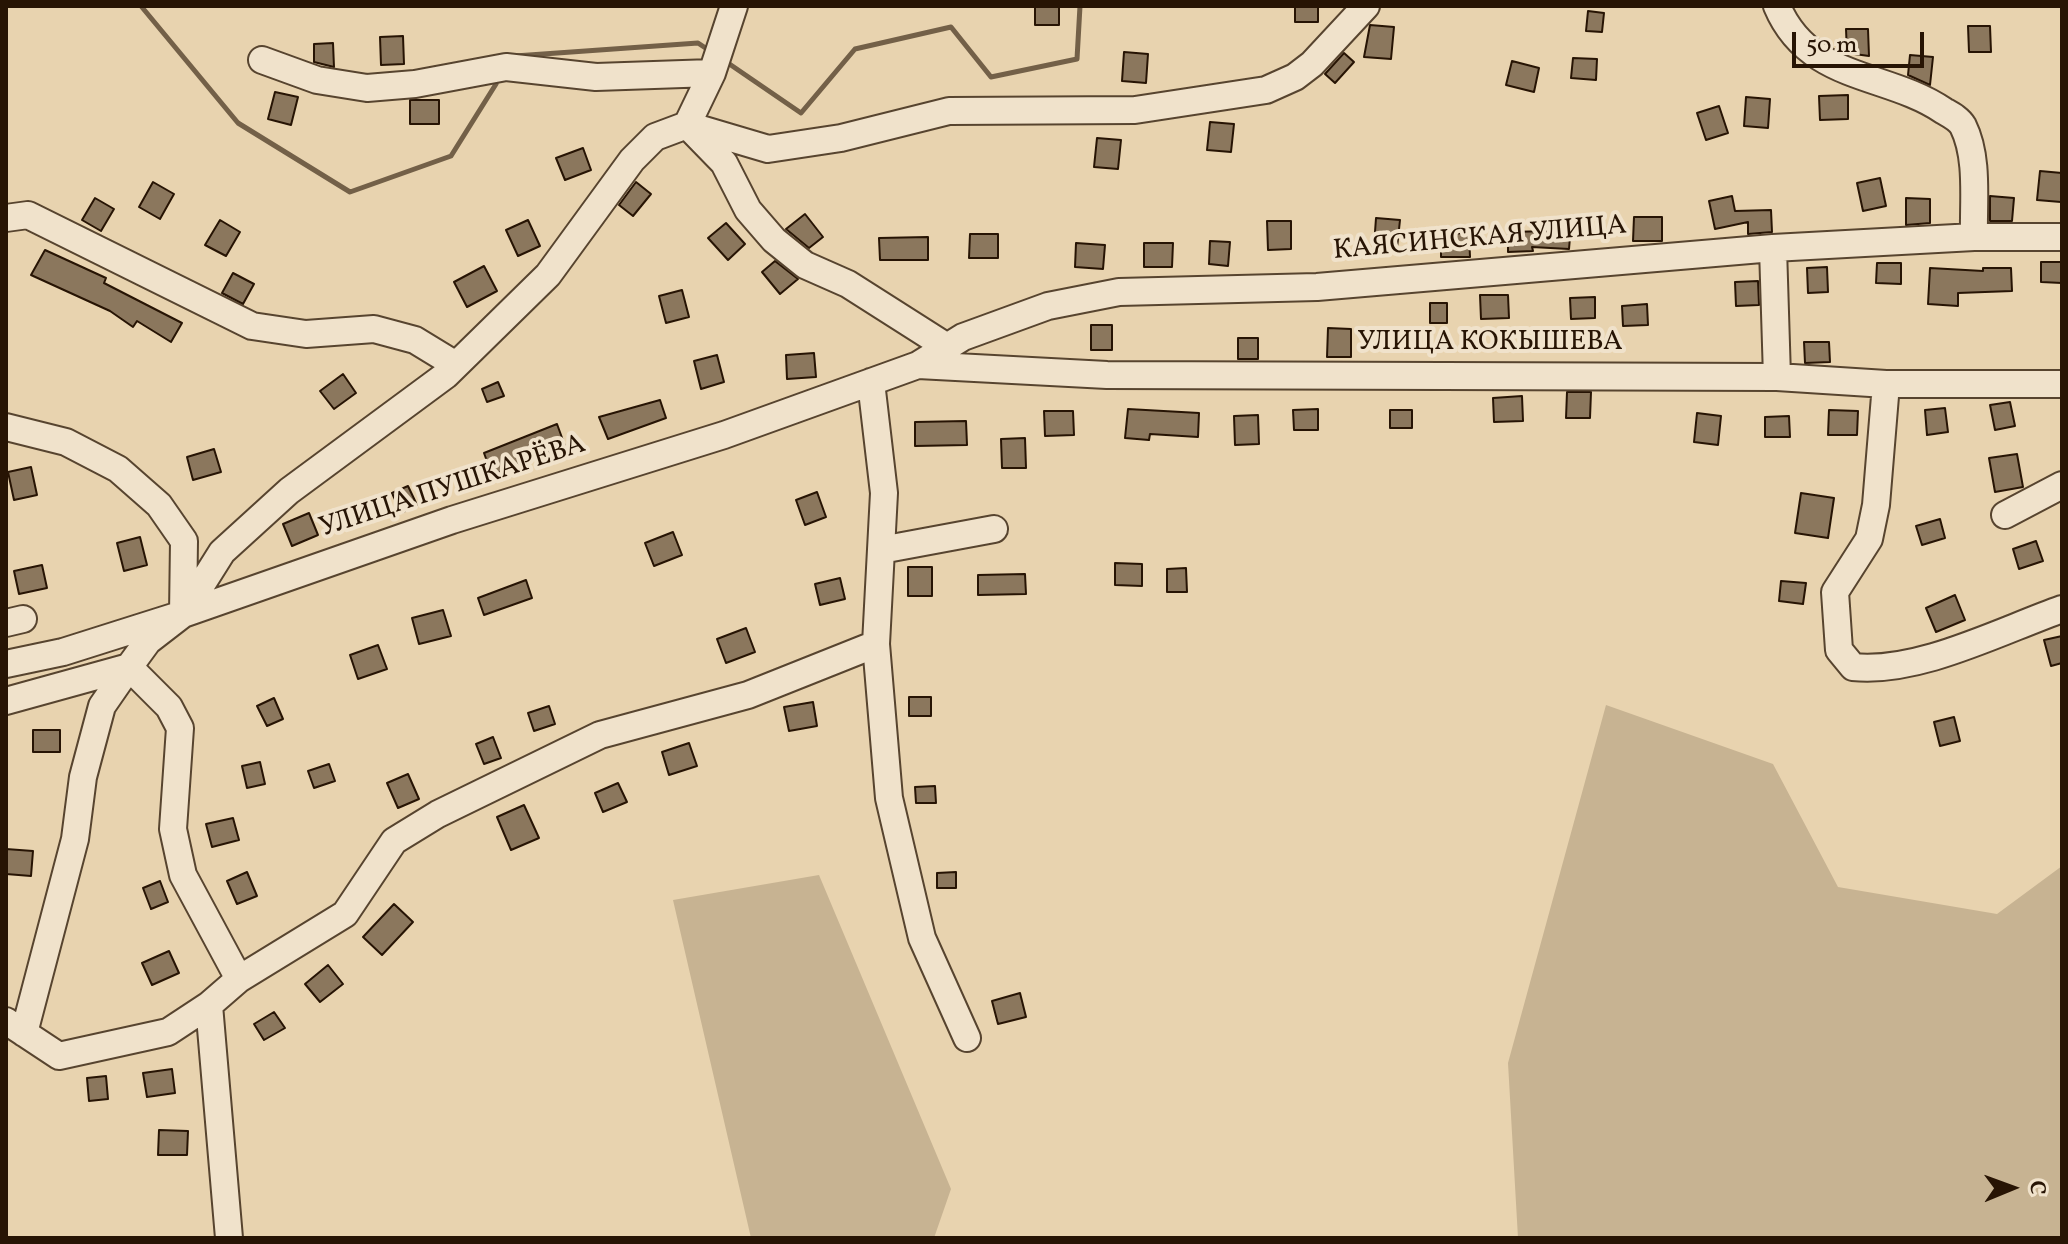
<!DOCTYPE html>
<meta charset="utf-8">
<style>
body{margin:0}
#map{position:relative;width:2068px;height:1244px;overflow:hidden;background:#e8d3af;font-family:Vollkorn,serif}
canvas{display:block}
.frame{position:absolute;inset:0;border:8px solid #271404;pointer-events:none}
.north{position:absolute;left:1972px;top:1148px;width:80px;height:80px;-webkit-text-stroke:6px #f0e2cb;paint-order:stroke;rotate:89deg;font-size:22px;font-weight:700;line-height:32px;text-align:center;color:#271404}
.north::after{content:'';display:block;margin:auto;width:28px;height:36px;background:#271404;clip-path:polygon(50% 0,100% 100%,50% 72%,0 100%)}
.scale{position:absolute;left:1792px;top:32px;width:132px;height:36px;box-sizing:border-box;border:4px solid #271404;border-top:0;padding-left:10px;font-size:24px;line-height:28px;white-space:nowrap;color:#271404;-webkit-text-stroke:6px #f0e2cb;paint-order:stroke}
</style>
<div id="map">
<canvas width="2068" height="1244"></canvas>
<div class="frame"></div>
<div class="north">С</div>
<div class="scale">50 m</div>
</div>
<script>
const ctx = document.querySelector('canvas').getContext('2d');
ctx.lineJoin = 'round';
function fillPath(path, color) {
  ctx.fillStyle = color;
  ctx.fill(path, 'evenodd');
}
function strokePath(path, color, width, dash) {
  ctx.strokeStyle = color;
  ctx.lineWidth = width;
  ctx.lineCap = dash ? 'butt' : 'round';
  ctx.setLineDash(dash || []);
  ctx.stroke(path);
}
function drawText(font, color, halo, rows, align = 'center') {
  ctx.font = font + ' Vollkorn,serif';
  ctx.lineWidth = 8;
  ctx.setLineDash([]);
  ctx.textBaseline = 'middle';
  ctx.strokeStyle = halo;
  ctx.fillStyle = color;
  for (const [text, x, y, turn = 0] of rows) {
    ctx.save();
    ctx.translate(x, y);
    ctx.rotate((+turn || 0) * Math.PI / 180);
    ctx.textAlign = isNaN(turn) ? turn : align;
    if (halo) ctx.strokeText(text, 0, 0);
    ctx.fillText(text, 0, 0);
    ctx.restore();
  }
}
const green = new Path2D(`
 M1606,705L1773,764L1838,887L1997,914L2062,866V1238H1518L1508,1063Z
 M819,875L951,1189L934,1238H751L673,900Z`);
const stream = new Path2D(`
 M141,6L238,123L350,192L451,156L496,84
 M515,56L698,43L710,51
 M725,61L801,113L855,49L951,27L991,77L1077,59L1080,6`);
const building = new Path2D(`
 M1035,6H1059V25H1035Z
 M1295,6H1318V22H1295Z
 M1588,11L1604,13L1602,32L1586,31Z
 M1370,25L1394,27L1391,59L1364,57Z
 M1968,26H1990L1991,52H1969Z
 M1846,29H1868L1869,56L1847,53Z
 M403,36L404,64L381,65L380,37Z
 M333,43L334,67L314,62V44Z
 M1124,52L1148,54L1146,83L1122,81Z
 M1344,53L1354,62L1335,83L1325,74Z
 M1910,55L1933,57L1930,85L1908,75Z
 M1573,58L1597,59L1596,80L1571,78Z
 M1512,61L1539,68L1534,92L1506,85Z
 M275,92L298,97L291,125L268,119Z
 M1848,95V119L1820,120L1819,96Z
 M1746,97L1770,99L1768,128L1744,126Z
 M410,100H439V124H410Z
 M1719,106L1728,133L1706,140L1697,113Z
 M1210,122L1234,124L1231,152L1207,150Z
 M1097,138L1121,140L1118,169L1094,167Z
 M583,148L591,170L565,180L556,158Z
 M2040,171L2062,173L2061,202L2037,200Z
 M1880,178L1886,206L1863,211L1857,183Z
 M153,182L174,194L160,219L139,207Z
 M636,182L651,194L633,216L619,205Z
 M1732,196L1735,211L1771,210L1772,232L1748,234V222L1715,229L1709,201Z
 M1990,196L2014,198L2012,221H1990Z
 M95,198L114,209L101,231L82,220Z
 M1906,198L1930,199V223L1906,225Z
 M805,214L823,237L809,248L786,229Z
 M1634,217H1662V241H1633Z
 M1376,218L1400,220L1397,248L1374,246Z
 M220,220L240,232L226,256L205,245Z
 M528,220L540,246L518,256L506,230Z
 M1267,221H1291V249L1268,250Z
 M726,223L745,244L728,260L708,238Z
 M1551,224L1571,226L1569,249L1532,247L1533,251L1508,252V232L1551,231Z
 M1469,233L1470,257H1441V234Z
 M970,234H998V258H969Z
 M928,237V260H880L879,238Z
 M1210,241L1230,242L1228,266L1209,264Z
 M1076,243L1105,245L1103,269L1075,267Z
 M1144,243H1173L1172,267H1144Z
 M45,250L106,278L104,283L182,323L171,342L137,321L133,327L110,311L31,275Z
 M775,261L798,279L780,294L762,272Z
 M2041,262H2062V283L2041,282Z
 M1877,263H1901V284L1876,283Z
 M484,266L497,291L467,307L454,282Z
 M1827,267L1828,292L1808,293L1807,268Z
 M1930,268L1983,271V268H2011L2012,291L1958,293V306L1928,304Z
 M233,273L254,284L243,304L222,293Z
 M1758,281L1759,305L1736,306L1735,282Z
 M682,290L689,317L666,323L659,296Z
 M1480,295H1508L1509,318L1481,319Z
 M1595,297V318L1571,319L1570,298Z
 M1430,303H1447V323H1430Z
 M1647,304L1648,325L1623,326L1622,306Z
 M1091,325H1112V350H1091Z
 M1328,328L1351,329V357H1327Z
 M1238,338H1258V359H1238Z
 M1804,342H1829L1830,362L1805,363Z
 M814,353L816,377L787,379L786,355Z
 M717,355L724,382L701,389L694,361Z
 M343,374L356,393L334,409L320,391Z
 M498,382L504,396L487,402L482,389Z
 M1567,392H1591L1590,418H1566Z
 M1522,396L1523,421L1494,422L1493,398Z
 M660,400L666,418L608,439L599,417Z
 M2010,402L2015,426L1995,430L1990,405Z
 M1945,408L1948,432L1927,435L1925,410Z
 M1128,409L1199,413L1198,437L1150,434L1149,440L1125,438Z
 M1318,409V430H1294L1293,410Z
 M1390,410H1412V428H1390Z
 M1829,410L1858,411L1857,435H1828Z
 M1044,411H1073L1074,435L1045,436Z
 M1697,413L1721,416L1718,445L1694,442Z
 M1258,415L1259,444L1235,445L1234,416Z
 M1789,416L1790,437H1765V417Z
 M966,421L967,445L915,446V422Z
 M557,424L565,446L492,475L484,453Z
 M1025,438L1026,468H1002L1001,439Z
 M214,449L221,472L193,480L187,457Z
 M2017,454L2023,487L1995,492L1989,458Z
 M31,467L37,495L14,500L8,472Z
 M408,486L417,505L401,513L392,493Z
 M817,492L826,517L805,525L796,500Z
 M1801,493L1834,498L1828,538L1795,533Z
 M309,513L318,535L292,546L283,524Z
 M1940,519L1945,538L1922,545L1916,526Z
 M673,532L682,555L654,566L645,543Z
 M140,537L147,565L124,571L117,543Z
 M2036,541L2043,561L2019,569L2013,549Z
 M1115,563L1142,564V586L1115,585Z
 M42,565L47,588L19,594L14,571Z
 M908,567H932V596H908Z
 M1186,568L1187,592H1167V569Z
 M1025,574L1026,594L978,595V575Z
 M840,578L845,599L820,605L815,584Z
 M526,580L532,598L484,615L478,598Z
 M1781,581L1806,583L1803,604L1779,601Z
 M1955,595L1965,620L1936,632L1926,608Z
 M443,610L451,636L419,644L412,618Z
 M746,628L755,652L726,663L717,639Z
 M2062,636V663L2051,666L2044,640Z
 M378,645L387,669L358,679L350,655Z
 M909,697H931V716H909Z
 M274,698L283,719L267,726L257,706Z
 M813,702L817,726L789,731L784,707Z
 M549,706L555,724L534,731L528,713Z
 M1954,717L1960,741L1940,746L1934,722Z
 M33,730H60V752H33Z
 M493,737L501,758L484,764L476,744Z
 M689,743L697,766L669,775L662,752Z
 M260,762L265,784L247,788L242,766Z
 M329,764L335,781L314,788L308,771Z
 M408,774L419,799L398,808L387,783Z
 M618,783L627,802L603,812L595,793Z
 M935,786L936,803H916L915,787Z
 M524,805L539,838L511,850L497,817Z
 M233,818L239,840L212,847L206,824Z
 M6,849L33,851L31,876L6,874Z
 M247,872L257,896L237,904L227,881Z
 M956,872V888H937V873Z
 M160,881L168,902L151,909L143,888Z
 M394,904L413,922L382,955L363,937Z
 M169,951L179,973L152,985L142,963Z
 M328,965L343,984L320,1002L305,984Z
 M1020,993L1026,1017L998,1024L992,1001Z
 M274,1012L285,1028L264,1040L254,1024Z
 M172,1069L175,1093L147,1097L143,1073Z
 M106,1076L108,1099L89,1101L87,1078Z
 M159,1130L188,1131L187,1155H158Z`);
const minor = new Path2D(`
 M734,6L712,73L687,125L724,163L748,210L774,240L805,265L848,284L947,347
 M1777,6C1809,82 1887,72 1944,111C1951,115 1959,119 1963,126C1979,158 1973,202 1974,237
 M262,60L317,80L367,88L415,84L506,67L596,77L712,73
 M6,218L28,215L252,326L306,334L374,329L415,340L456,365
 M1773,248L1777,377
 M918,365L1107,375L1777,377L1886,384H2062
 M871,382L884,493L876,644L889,798L922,938L967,1038
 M1886,384L1876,505L1869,539L1835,592L1839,650L1853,667C1918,674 2000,631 2062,609
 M6,427L66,442L118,469L159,505L184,541L183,614L148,641L129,667L169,707L180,728L173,829L183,875L239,979
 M2005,515L2062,485
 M881,550L994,529
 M183,614L222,552L289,491L446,375L548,275L632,160L655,137L687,125L768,149L841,138L949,111L1135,110L1266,90L1295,77L1312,64L1366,6
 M6,623L23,619
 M6,664L63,652L183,614L452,520L724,435L918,365L963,337L1048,306L1119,292L1317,287L1773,248L1974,237H2062
 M6,701L129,667
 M209,1005L229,1238
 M6,1021L59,1056L168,1032L209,1005L239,979L345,914L394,841L438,814L600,735L748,695L876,644
 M24,1033L75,839L83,777L102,706L129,667`);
const streetNames = [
 ["КАЯСИНСКАЯ УЛИЦА",1480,240,-5],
 ["УЛИЦА КОКЫШЕВА",1490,344],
 ["УЛИЦА ПУШКАРЁВА",453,488,-18]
];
fillPath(green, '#c7b392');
strokePath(stream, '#736048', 5);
fillPath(building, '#8b775d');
strokePath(building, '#271404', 2);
strokePath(minor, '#57442f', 30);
strokePath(minor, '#f0e2cb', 26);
drawText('28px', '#271404', '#f0e2cb', streetNames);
</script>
